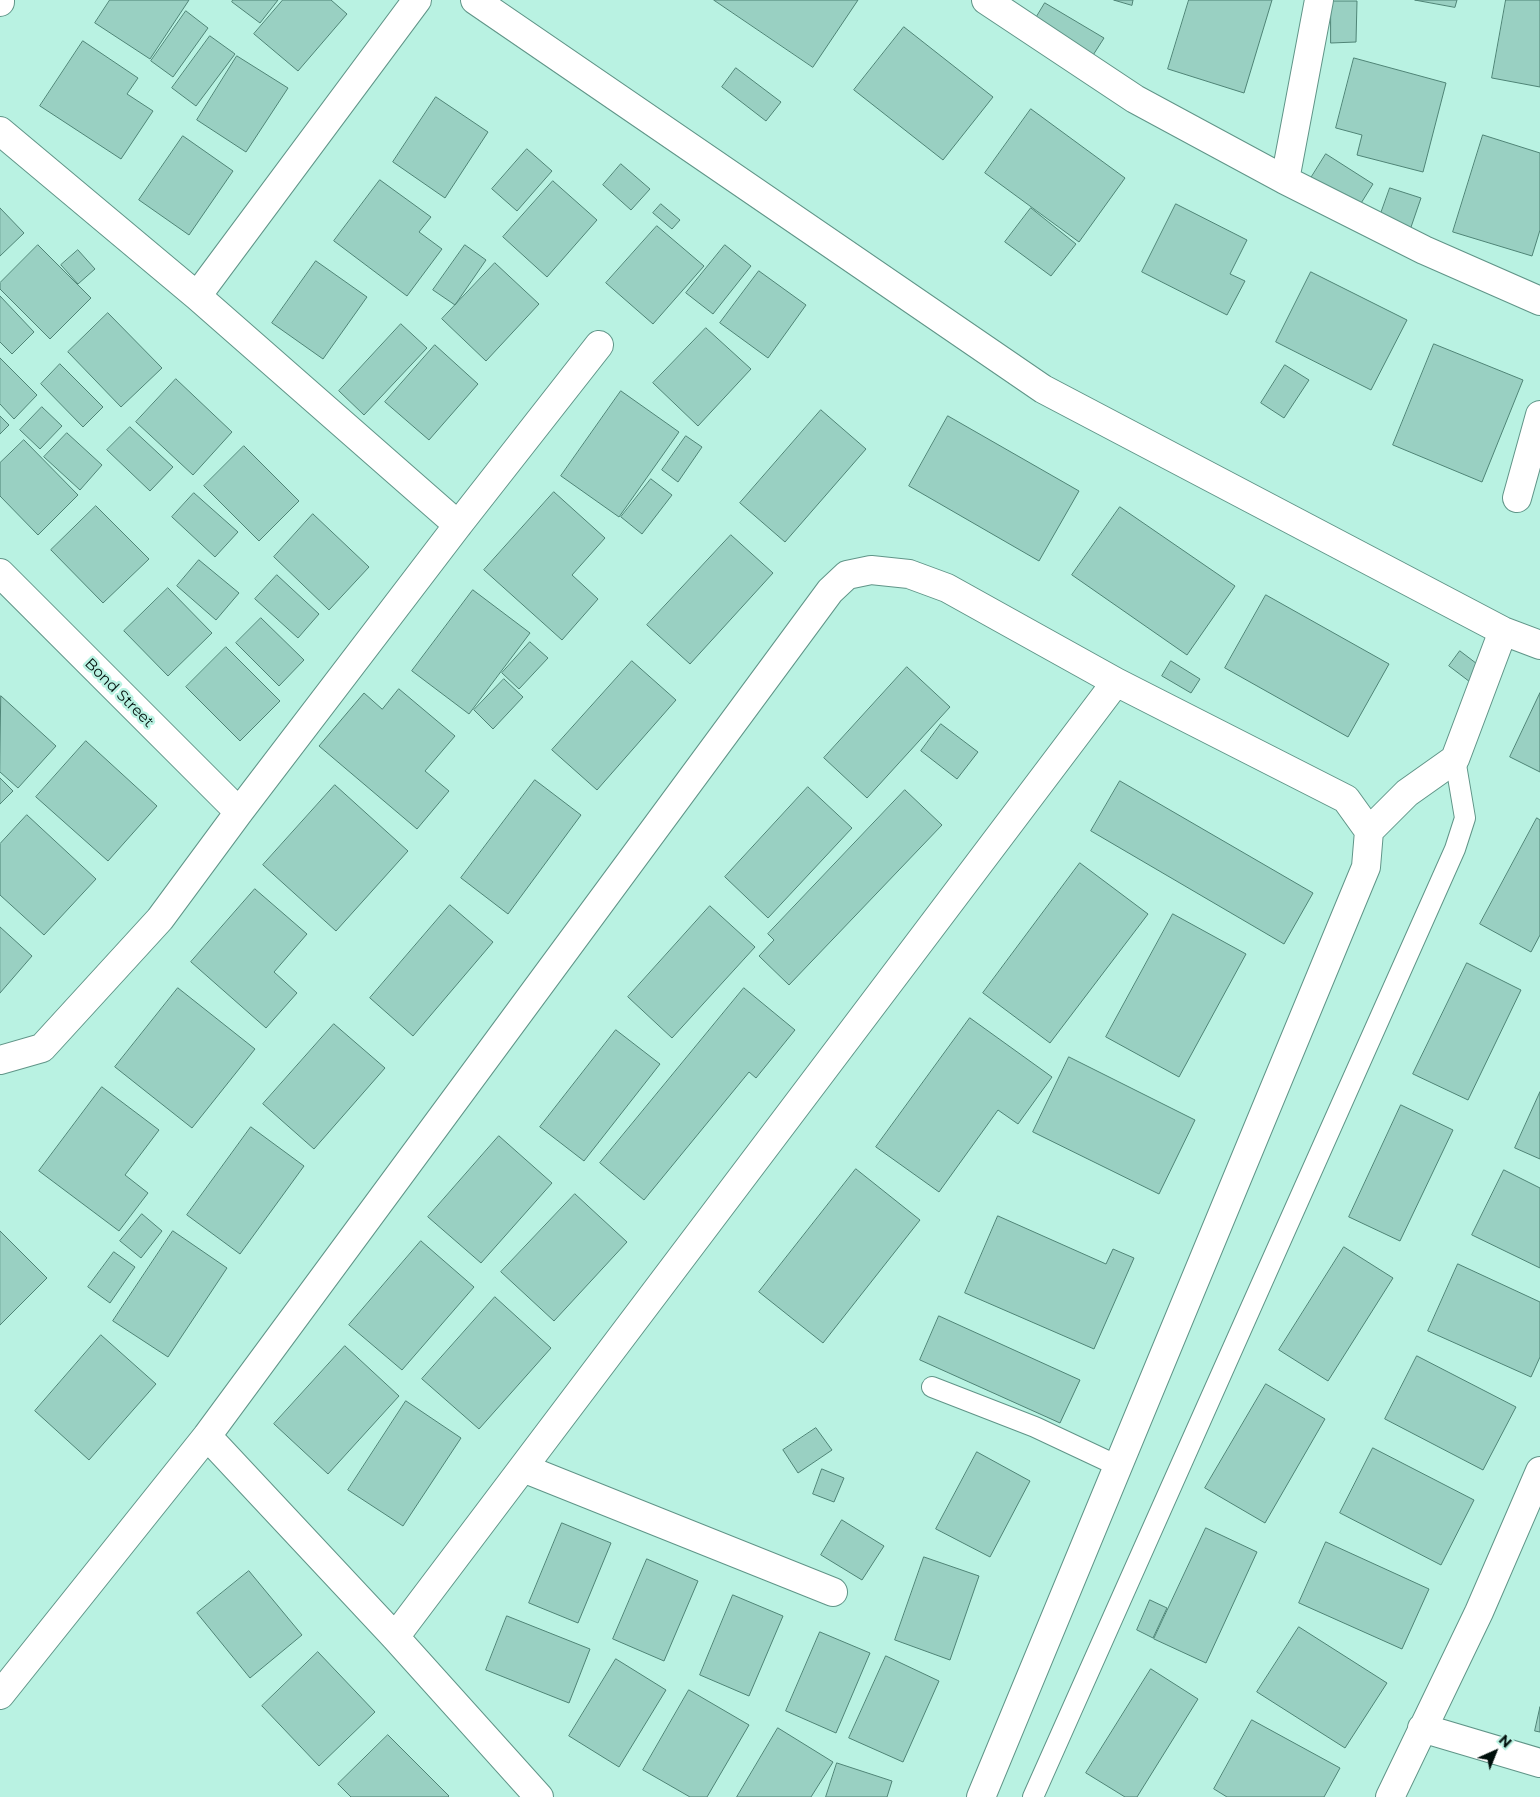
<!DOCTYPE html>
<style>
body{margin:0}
#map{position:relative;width:1540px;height:1797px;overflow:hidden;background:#b9f2e2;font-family:Montserrat,sans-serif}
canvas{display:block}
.north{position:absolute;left:1470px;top:1727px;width:50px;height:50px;-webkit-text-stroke:4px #b9f2e2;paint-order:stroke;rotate:44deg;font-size:14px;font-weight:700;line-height:20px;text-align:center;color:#000f0b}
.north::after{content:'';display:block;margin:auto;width:18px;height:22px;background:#000f0b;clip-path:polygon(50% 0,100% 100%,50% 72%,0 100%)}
</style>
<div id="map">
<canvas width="1540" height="1797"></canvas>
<div class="north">N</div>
</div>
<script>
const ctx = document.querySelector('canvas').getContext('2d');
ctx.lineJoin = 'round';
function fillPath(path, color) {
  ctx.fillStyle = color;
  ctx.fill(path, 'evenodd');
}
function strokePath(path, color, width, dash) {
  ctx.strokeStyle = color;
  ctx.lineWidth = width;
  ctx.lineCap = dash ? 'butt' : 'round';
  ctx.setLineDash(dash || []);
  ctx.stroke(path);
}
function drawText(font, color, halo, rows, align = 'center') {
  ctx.font = font + ' Montserrat,sans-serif';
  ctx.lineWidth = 5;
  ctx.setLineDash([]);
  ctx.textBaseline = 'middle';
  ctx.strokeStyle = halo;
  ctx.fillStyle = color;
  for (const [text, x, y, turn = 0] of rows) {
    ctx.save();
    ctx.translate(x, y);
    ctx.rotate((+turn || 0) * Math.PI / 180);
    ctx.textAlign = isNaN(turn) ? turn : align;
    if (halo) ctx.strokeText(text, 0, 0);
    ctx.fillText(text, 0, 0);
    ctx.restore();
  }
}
const building = new Path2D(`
 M110,0H189L150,59L95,23Z
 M233,0H278L260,23L232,2Z
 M283,0H331L347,14L298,71L254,34Z
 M714,0H858L813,67Z
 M1114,0H1133L1132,5Z
 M1189,0H1272L1244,93L1168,69Z
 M1415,0H1457L1455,7Z
 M1506,0H1540V87L1492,78Z
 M1331,1H1357L1356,42L1331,43Z
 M1045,3L1104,38L1088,63L1030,28Z
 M186,11L208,28L173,77L151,61Z
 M904,27L993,97L943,160L854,90Z
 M210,36L235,54L196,106L172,88Z
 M83,41L138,78L127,94L153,111L121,159L40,106Z
 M237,56L288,88L246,152L197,120Z
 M1354,58L1446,83L1423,172L1357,155L1362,135L1336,128Z
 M736,68L781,102L766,121L722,87Z
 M436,97L488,132L445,198L393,162Z
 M1031,109L1125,178L1079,242L985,173Z
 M1483,135L1540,153V230L1532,256L1453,232Z
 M183,136L233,171L189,235L139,200Z
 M527,149L552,171L517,211L492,189Z
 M1326,154L1373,184L1358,208L1311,178Z
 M621,164L650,189L631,210L603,185Z
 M380,180L431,217L419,232L442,249L407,296L334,241Z
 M553,181L597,220L547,277L503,237Z
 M1390,188L1421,198L1410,230L1379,219Z
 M661,204L680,220L672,229L653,213Z
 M1176,204L1247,240L1230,274L1245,281L1227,315L1142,272Z
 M0,208L24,233L0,256Z
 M1031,208L1076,244L1051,276L1005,242Z
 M657,226L704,266L653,324L606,283Z
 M38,245L91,298L50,339L0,289V283Z
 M465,245L486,260L455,305L433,290Z
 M725,245L751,266L713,314L686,293Z
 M78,250L95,269L78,284L61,265Z
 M316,261L367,297L323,359L272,323Z
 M495,263L539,304L486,361L442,319Z
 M759,271L806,305L768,358L720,323Z
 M1311,272L1407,320L1371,390L1276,342Z
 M0,296L34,332L12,354L0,342Z
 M108,313L162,368L121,407L68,352Z
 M401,324L427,348L364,415L339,391Z
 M706,328L751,369L698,426L653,383Z
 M1434,344L1523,380L1482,482L1393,445Z
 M435,345L478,384L429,440L385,402Z
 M0,358L37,395L14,419L0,404Z
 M60,364L103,407L83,427L41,384Z
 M1285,365L1309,380L1284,418L1261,403Z
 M176,379L232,432L193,475L136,422Z
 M621,391L679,432L619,517L561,476Z
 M42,407L62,426L40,449L20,430Z
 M821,410L866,449L785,542L740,503Z
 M0,416L9,425L0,434Z
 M948,416L1079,491L1039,561L909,486Z
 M130,427L173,467L150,491L107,450Z
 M67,433L102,465L80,490L44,457Z
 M686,436L702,447L678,482L662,470Z
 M24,440L78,495L38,535L0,496V463Z
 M244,446L299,501L259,541L204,486Z
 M651,479L672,495L642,534L621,517Z
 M554,492L605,538L572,575L598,599L562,640L484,570Z
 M194,493L238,532L215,557L172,517Z
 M96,506L149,559L103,603L51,550Z
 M1120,507L1235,586L1187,655L1072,575Z
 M313,514L369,567L329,610L274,557Z
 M731,535L773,573L690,664L647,625Z
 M199,560L239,593L216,620L177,586Z
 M277,575L319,614L298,638L255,599Z
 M168,588L212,633L168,676L124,631Z
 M473,590L530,633L469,714L412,671Z
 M1266,595L1389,664L1348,737L1225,668Z
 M261,618L304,660L279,686L236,643Z
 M530,642L548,658L519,689L502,673Z
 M226,647L280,701L240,741L186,687Z
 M1460,651L1485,670L1474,685L1449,666Z
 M632,661L676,700L597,790L552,750Z
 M1171,661L1200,679L1191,693L1162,676Z
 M907,667L950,707L867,798L824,758Z
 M504,679L523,697L493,729L474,710Z
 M399,689L455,736L425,771L449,791L417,829L319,746L364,693L382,709Z
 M1540,693V772L1510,757Z
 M1,696L56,746L18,788L0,772Z
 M941,724L978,752L957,779L921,751Z
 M86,741L157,806L108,861L36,797Z
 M0,778L13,791L0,804Z
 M535,780L581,815L508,914L461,878Z
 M1120,781L1313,893L1284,944L1091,831Z
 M335,785L408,851L336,931L263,865Z
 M808,787L852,828L768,918L725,877Z
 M905,790L942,825L789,985L759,956L774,940L768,934Z
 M27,815L96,879L44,935L0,895V844Z
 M1537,818L1540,820V935L1531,952L1480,924Z
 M1080,863L1148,914L1050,1043L983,993Z
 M255,889L307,934L274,972L297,993L266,1028L191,962Z
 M450,905L493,942L413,1036L370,998Z
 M710,906L755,947L672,1038L628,997Z
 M1173,914L1246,954L1179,1077L1106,1037Z
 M0,927L32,956L0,993Z
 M1467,963L1521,990L1468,1100L1413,1074Z
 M178,988L255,1049L192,1128L115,1067Z
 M744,988L795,1030L756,1078L749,1072L644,1200L600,1163Z
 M970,1018L1052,1077L1018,1124L998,1110L939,1192L876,1147Z
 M334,1024L385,1068L314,1149L263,1104Z
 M616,1030L660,1064L584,1161L540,1127Z
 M1069,1057L1195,1120L1159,1194L1033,1132Z
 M102,1087L159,1130L125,1175L148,1193L119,1231L39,1171Z
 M1540,1092V1159L1515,1148Z
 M1401,1105L1453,1130L1400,1241L1349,1217Z
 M251,1127L304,1166L240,1254L187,1215Z
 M499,1136L552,1183L481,1263L428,1217Z
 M856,1169L920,1220L823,1343L759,1292Z
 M1504,1170L1540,1188V1268L1472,1235Z
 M575,1194L627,1242L554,1321L501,1272Z
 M142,1214L162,1231L141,1258L120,1241Z
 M998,1216L1106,1264L1113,1249L1134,1258L1094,1349L965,1293Z
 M0,1231L47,1278L0,1325Z
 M173,1231L227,1268L168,1357L113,1321Z
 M421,1241L474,1287L402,1370L349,1325Z
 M1344,1247L1393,1278L1328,1381L1279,1350Z
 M114,1252L135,1267L110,1303L88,1287Z
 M1458,1264L1540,1302V1357L1531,1377L1428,1331Z
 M495,1297L551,1348L479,1429L422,1379Z
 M939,1316L1080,1380L1060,1423L920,1360Z
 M101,1335L156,1384L89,1460L35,1411Z
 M345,1346L399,1396L328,1474L274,1424Z
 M1417,1356L1516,1407L1483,1470L1385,1419Z
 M1266,1384L1325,1419L1265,1523L1205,1488Z
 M406,1401L461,1438L403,1526L348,1490Z
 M816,1428L832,1450L798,1473L783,1450Z
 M1373,1448L1474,1500L1441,1565L1340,1513Z
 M977,1452L1030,1481L990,1557L936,1529Z
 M822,1469L844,1478L834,1502L813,1494Z
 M842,1520L884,1546L862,1580L821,1555Z
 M562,1523L611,1543L578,1623L529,1603Z
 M1206,1528L1257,1552L1206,1663L1154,1639Z
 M1326,1542L1429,1589L1402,1649L1299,1603Z
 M924,1557L979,1576L950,1660L895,1640Z
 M647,1559L698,1581L664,1661L613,1639Z
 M249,1571L302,1635L250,1678L197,1613Z
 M733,1595L783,1616L749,1696L700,1675Z
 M1150,1600L1167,1608L1153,1638L1137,1630Z
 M507,1616L590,1649L569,1703L486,1670Z
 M1299,1627L1387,1683L1345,1748L1257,1692Z
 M820,1632L870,1653L836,1733L786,1711Z
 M318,1652L375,1712L319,1766L262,1706Z
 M886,1656L939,1681L903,1762L849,1738Z
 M616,1659L666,1690L619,1767L569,1736Z
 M1151,1669L1198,1699L1137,1797H1125L1086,1773Z
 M689,1690L749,1725L707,1797H690L643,1770Z
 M1540,1707V1732L1535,1731Z
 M1252,1720L1340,1768L1324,1797H1227L1214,1789Z
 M778,1728L833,1762L811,1797H737Z
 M388,1735L449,1796L448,1797H351L338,1784Z
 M837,1763L892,1781L887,1797H826Z`);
const lane = new Path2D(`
 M932,1387L1035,1427L1118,1466
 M1033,1797L1455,849L1465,818L1455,759`);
const street = new Path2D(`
 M475,0L1043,389L1503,631L1540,645
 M986,0L1135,99L1285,180L1424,250L1540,301
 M0,2V0
 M0,131L197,296L458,525
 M1285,180L1319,0
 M197,296L417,0
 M1517,498L1540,415
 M0,573L239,812
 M1369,831L1407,793L1455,759L1503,631
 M0,1060L42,1048L160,919L239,812L458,525L599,345
 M207,1436L395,1637L539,1797
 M523,1468L833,1592
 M395,1637L1116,682
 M0,1695L207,1436L830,591L847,575L871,570L909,574L947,588L1116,682L1346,799L1369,831L1366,867L981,1797
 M1422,1728L1540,1763
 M1390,1797L1479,1612L1540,1471`);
const streetNames = [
 ["Bond Street",119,693,45]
];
fillPath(building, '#99d0c2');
strokePath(building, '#4f8476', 1);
strokePath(lane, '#609588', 22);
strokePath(street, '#609588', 30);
strokePath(lane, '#fff', 20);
strokePath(street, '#fff', 28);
drawText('15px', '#000f0b', '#b9f2e2', streetNames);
</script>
